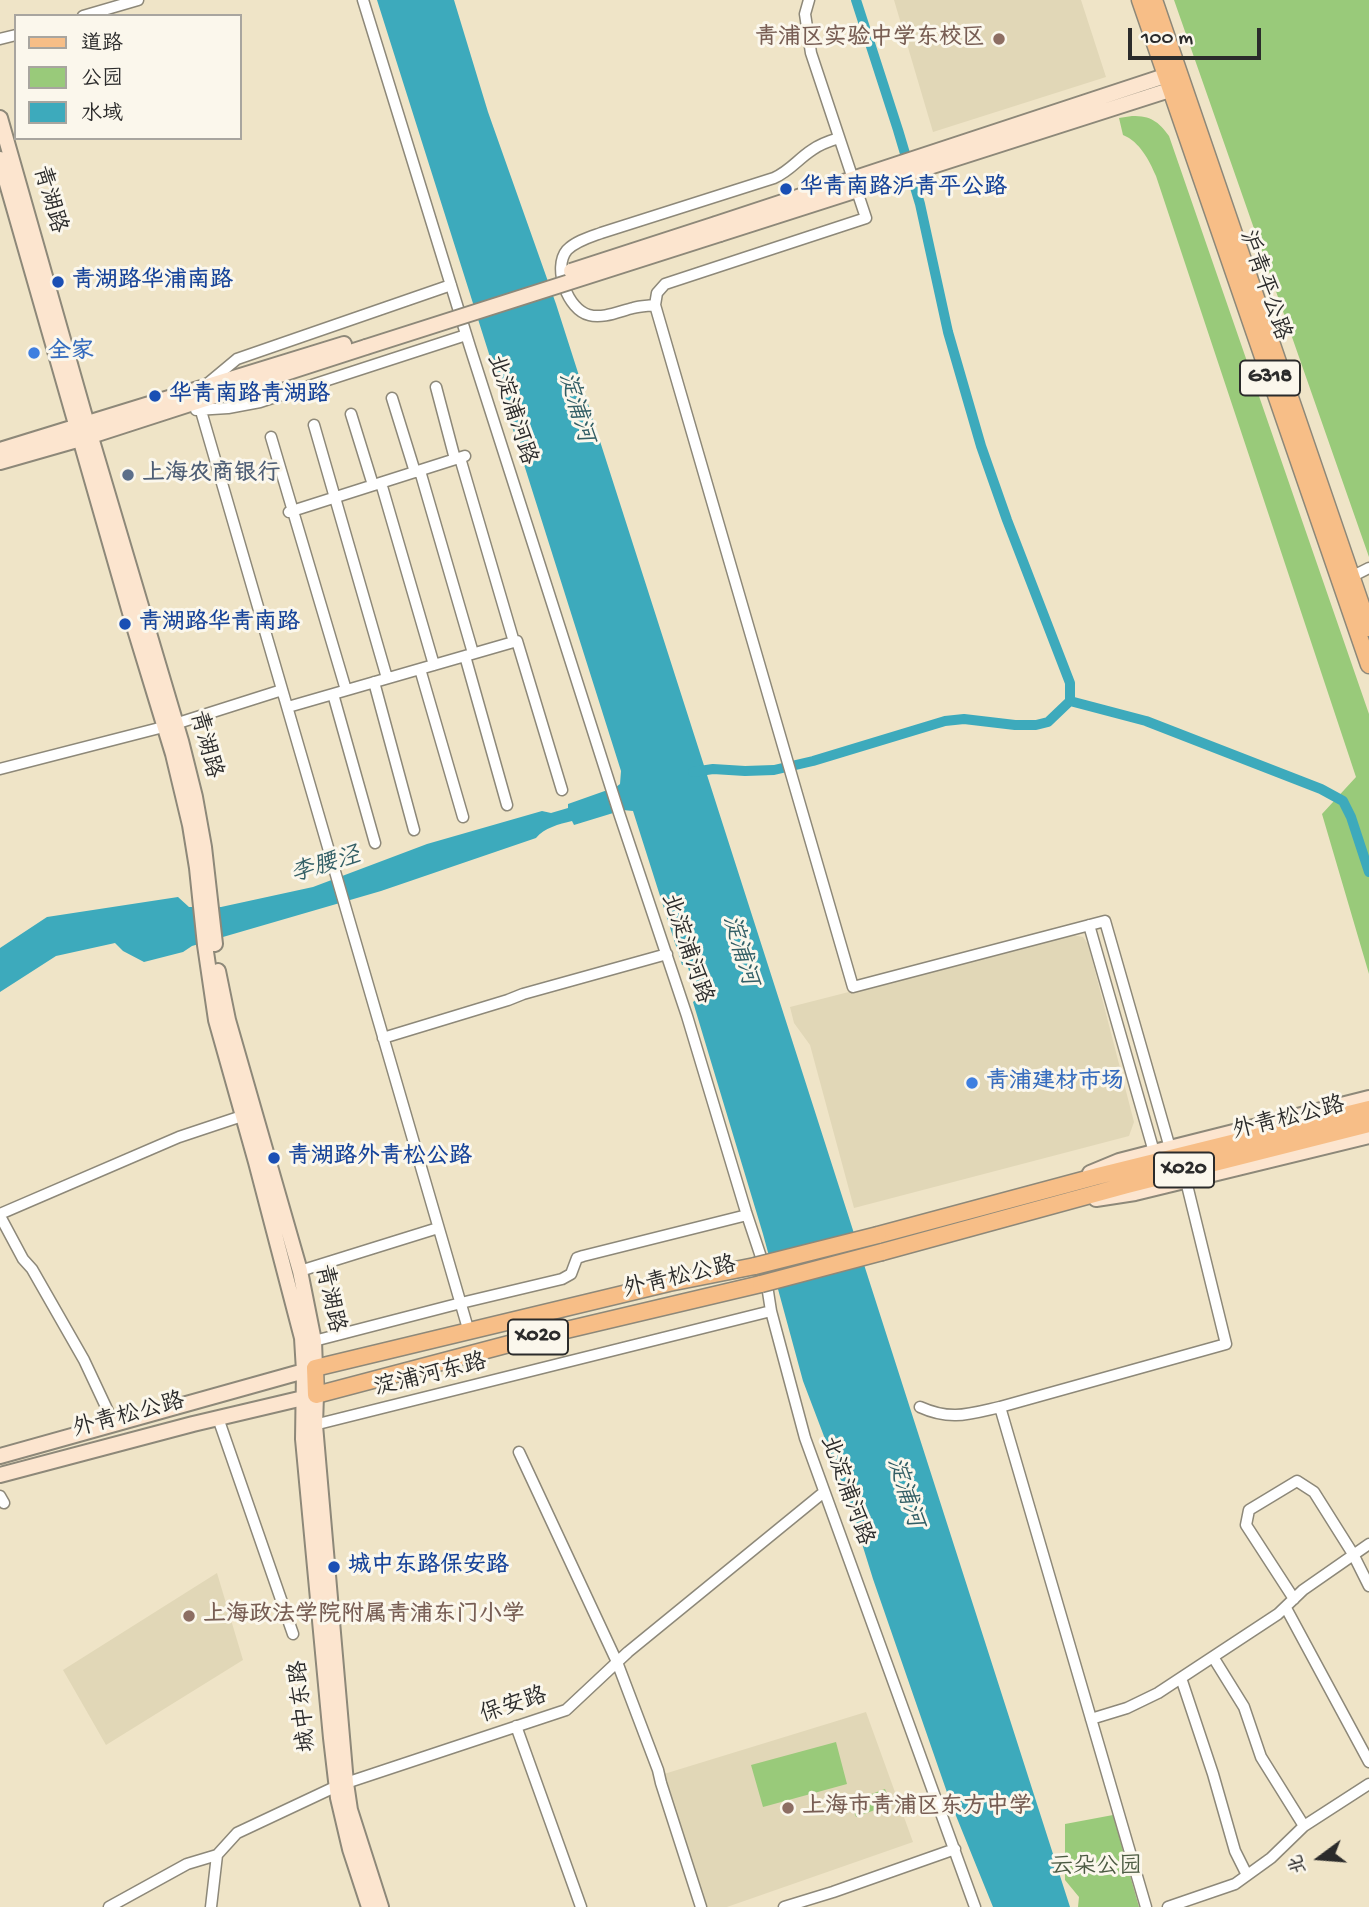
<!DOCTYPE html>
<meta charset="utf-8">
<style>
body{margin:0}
#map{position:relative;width:1369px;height:1907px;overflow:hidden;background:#efe4c7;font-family:"Gochi Hand","LXGW WenKai TC",sans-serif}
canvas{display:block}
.legend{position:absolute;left:14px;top:14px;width:228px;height:126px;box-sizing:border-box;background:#fbf7ec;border:2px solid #a8a59f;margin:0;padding:9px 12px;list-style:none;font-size:21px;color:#2b2b2b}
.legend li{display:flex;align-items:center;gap:14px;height:35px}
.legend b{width:35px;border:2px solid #a8a59f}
.north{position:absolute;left:1285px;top:1823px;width:70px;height:70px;-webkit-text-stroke:5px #fbf7ec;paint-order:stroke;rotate:254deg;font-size:19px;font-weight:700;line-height:28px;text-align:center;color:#2b2b2b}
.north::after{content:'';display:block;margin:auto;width:24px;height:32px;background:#2b2b2b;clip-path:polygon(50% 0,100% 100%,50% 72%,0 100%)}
.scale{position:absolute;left:1128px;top:28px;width:133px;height:32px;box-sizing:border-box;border:4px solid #2b2b2b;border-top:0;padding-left:9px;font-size:21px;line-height:24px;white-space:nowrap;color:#2b2b2b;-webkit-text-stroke:5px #fbf7ec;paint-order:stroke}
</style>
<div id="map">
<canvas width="1369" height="1907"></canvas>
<ul class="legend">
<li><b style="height:9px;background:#f7be87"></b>道路</li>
<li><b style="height:19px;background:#99ca7a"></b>公园</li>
<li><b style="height:19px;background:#3daabc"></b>水域</li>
</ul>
<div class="north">北</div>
<div class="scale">100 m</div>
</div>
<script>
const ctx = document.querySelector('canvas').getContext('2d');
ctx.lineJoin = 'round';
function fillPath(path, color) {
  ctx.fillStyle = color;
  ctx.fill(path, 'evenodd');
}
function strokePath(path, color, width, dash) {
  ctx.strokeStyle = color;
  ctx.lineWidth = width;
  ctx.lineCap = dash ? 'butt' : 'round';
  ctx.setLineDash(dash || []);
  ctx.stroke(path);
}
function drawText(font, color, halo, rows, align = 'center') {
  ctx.font = font + ' "Gochi Hand","LXGW WenKai TC",sans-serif';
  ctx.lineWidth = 6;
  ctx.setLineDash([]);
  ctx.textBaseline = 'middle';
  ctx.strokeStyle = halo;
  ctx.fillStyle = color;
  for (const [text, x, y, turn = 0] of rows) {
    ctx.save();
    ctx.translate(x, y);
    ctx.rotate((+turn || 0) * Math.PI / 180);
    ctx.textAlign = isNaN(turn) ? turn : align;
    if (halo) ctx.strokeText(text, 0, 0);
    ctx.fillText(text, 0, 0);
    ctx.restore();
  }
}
const built = new Path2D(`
 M894,0H1081L1106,77L933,132Z
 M1072,935L1083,937L1088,944L1134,1122L1129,1136L854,1208L810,1045L794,1023L790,1007Z
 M217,1573L243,1660L106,1745L63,1670Z
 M866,1712L913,1842L727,1907H707L664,1774Z`);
const green = new Path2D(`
 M1174,0H1369V557Z
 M1132,116C1151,116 1158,121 1169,136L1369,714V974L1322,814L1356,777L1156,176C1149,160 1140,142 1123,135L1119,118Z
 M836,1742L847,1784L763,1807L751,1765Z
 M885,1789L891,1804L856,1817L850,1802Z
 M1113,1815L1139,1907H1078L1079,1897L1065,1880V1824Z`);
const water = new Path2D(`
 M377,0H454L488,112L556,304L1070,1907H993L950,1801L873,1579L849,1502L803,1381L763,1234L693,1002L697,999L687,964L682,965L633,811L623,810L574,825L572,821C559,824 544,828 536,838L381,891L192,946L183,952L144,962L123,951L115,943L56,956L0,992V948L47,917L178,897L189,907H221L313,887L427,844L542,811L551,813L568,808V804L616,787L620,784L621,771Z`);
const canal = new Path2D(`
 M1070,701L1146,721L1321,789L1343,801L1351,817L1369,872
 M693,772L713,769L745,771L774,770L813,761L945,721L964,719L1015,725H1036L1048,722L1070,701V683L1007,520L981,446L948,332L920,204L898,130L856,0`);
const minor = new Path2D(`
 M363,0L470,347L560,628L619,813L687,1016L746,1212L764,1266L771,1311L805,1438L975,1907
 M809,0L805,14L811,53L866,218L665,284L657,293L655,305L853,987L1105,921L1170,1148
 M83,16L138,0
 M0,39L16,35
 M655,305C648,306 640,306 633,308C620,311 603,319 589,315C568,310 552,268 567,250C576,241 590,237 601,233L774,178C790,171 798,159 812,150C820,144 829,141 839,138
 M207,384L237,359L451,285
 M436,387L455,459
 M392,398L415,472
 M196,410L228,408L260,402L466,335
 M201,411L469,1332
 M351,414L373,485
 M314,425L387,678
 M271,437L346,690
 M460,458L514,642
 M420,471L473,653
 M381,483L434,665
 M289,512L465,456
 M1347,579L1369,568
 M465,656L507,805
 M420,669L463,817
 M374,682L414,830
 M333,694L375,843
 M288,707L517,641L562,790
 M0,769L175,724L282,690
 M1089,925L1154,1152
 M383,1038L508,1000L523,994L667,954
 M0,1214L179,1137L242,1116
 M0,1216L23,1259L32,1269L84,1360L114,1424
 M300,1271L438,1228
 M314,1341L461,1303L562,1279L571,1274L577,1258L583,1256L747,1215
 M920,1407C951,1421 969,1414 1000,1407
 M218,1418L293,1634
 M310,1426L771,1311
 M519,1452L617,1662L658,1770L661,1783L701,1907
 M0,1496L4,1503
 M1294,1599L1246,1525L1249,1510L1297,1481L1314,1492L1353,1554L1369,1586
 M1286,1608L1369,1762
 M1213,1657L1244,1707L1261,1757L1304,1826
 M1181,1678L1213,1774L1235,1851L1247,1875
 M1091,1719L1127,1708L1158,1693L1278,1614L1303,1590L1369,1544
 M516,1726L581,1907
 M109,1907L187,1864L217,1855
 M211,1907L217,1855L237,1833L337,1786L566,1710L628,1652L824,1492
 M784,1907L833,1892L955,1849
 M1146,1907C1098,1740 1048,1574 1000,1407L1226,1344L1186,1181
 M1168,1907L1235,1884L1271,1858L1304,1826L1369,1784`);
const secondary = new Path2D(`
 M0,118L87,424L181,741L195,797L204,847L215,944
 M0,159L133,623L173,754L190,825L197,868L205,945L216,1020L256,1162L302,1338L304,1371L303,1439L331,1738L338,1798L350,1849L369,1907
 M716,224L1177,72
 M720,234L1182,86
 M0,450L344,344
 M0,462L91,436L366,347
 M1090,1173L1119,1161L1154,1152L1369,1098
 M1096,1199L1135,1193L1369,1136
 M0,1456L315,1368L314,1341L300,1271L228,1020L218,971
 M0,1475L193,1424L316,1395L315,1425L346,1783L350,1810L381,1907`);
const primary = new Path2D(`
 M878,1235L1098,1176L1369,1109
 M882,1252L1127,1185L1369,1124
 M755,1266L669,1283L315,1368L316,1395L528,1339L761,1284`);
const trunk = new Path2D(`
 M1140,0L1369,665
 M1154,0L1369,628`);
const secondaryBridge = new Path2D(`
 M571,271L716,224
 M366,347L720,234`);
const primaryBridge = new Path2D(`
 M755,1266L878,1235
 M761,1284L882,1252`);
const markers = [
 [999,39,7,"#8d6e63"],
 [786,189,7,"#1a4fb4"],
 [58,282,7,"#1a4fb4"],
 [34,353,7,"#3f7fe0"],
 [155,396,7,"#1a4fb4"],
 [128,475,7,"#5c6f8a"],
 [125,624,7,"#1a4fb4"],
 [972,1083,7,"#3f7fe0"],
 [274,1158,7,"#1a4fb4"],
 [334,1567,7,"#1a4fb4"],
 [189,1616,7,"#8d6e63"],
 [788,1808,7,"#8d6e63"]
];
const shields = [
 [1270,378,60],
 [1184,1170,60],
 [538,1337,60]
];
const shieldNames = [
 ["G318",1270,378],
 ["X020",1184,1170],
 ["X020",538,1337]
];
const educationNames = [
 ["青浦区实验中学东校区",985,39,"right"],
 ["上海政法学院附属青浦东门小学",203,1616],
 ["上海市青浦区东方中学",802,1808]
];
const transitNames = [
 ["华青南路沪青平公路",800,189],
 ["青湖路华浦南路",72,282],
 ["华青南路青湖路",169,396],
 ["青湖路华青南路",139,624],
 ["青湖路外青松公路",288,1158],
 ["城中东路保安路",348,1567]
];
const streetNames = [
 ["青湖路",48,200,74],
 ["沪青平公路",1263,286,71],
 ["北淀浦河路",510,410,72],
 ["青湖路",204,745,75],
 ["北淀浦河路",685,949,71],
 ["外青松公路",1289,1120,-14],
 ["外青松公路",680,1279,-13],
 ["青湖路",328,1299,78],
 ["淀浦河东路",431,1377,-14],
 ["外青松公路",129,1417,-15],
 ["北淀浦河路",845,1491,70],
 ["城中东路",305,1706,-96],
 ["保安路",514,1707,-18]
];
const shopNames = [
 ["全家",48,353],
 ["青浦建材市场",986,1083]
];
const serviceNames = [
 ["上海农商银行",142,475]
];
const parkNames = [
 ["云朵公园",1096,1868]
];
const waterNames = [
 ["淀浦河",574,408,73],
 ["李腰泾",326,867,-17],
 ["淀浦河",738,951,73],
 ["淀浦河",903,1493,72]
];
fillPath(built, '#e1d7b7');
fillPath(green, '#99ca7a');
fillPath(water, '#3daabc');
strokePath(canal, '#3daabc', 10);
strokePath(minor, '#8d8879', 13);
strokePath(secondary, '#8d8879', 18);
strokePath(primary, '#8d8879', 19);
strokePath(trunk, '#8d8879', 19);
strokePath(minor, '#fff', 10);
strokePath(secondary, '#fce5cf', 14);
strokePath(primary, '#f7be87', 16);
strokePath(trunk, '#f7be87', 16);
strokePath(secondaryBridge, '#8d8879', 18, []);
strokePath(primaryBridge, '#8d8879', 19, []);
strokePath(secondaryBridge, '#fce5cf', 14);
strokePath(primaryBridge, '#f7be87', 16);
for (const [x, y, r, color] of markers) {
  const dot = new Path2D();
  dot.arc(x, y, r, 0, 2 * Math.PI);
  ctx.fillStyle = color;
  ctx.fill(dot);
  strokePath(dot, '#fbf7ec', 2.5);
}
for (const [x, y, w] of shields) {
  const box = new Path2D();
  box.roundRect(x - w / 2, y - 17.5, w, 35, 5);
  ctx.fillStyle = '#fbf7ec';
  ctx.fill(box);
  strokePath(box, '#2b2b2b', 2);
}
drawText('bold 21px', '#2b2b2b', null, shieldNames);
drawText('bold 23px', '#785e54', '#fbf7ec', educationNames, 'left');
drawText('bold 23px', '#164399', '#fbf7ec', transitNames, 'left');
drawText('23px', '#2b2b2b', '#fbf7ec', streetNames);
drawText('bold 23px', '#366cbe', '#fbf7ec', shopNames, 'left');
drawText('bold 23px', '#4e5e75', '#fbf7ec', serviceNames, 'left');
drawText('23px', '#4c5b43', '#fbf7ec', parkNames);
drawText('italic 24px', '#325e65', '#fbf7ec', waterNames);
</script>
